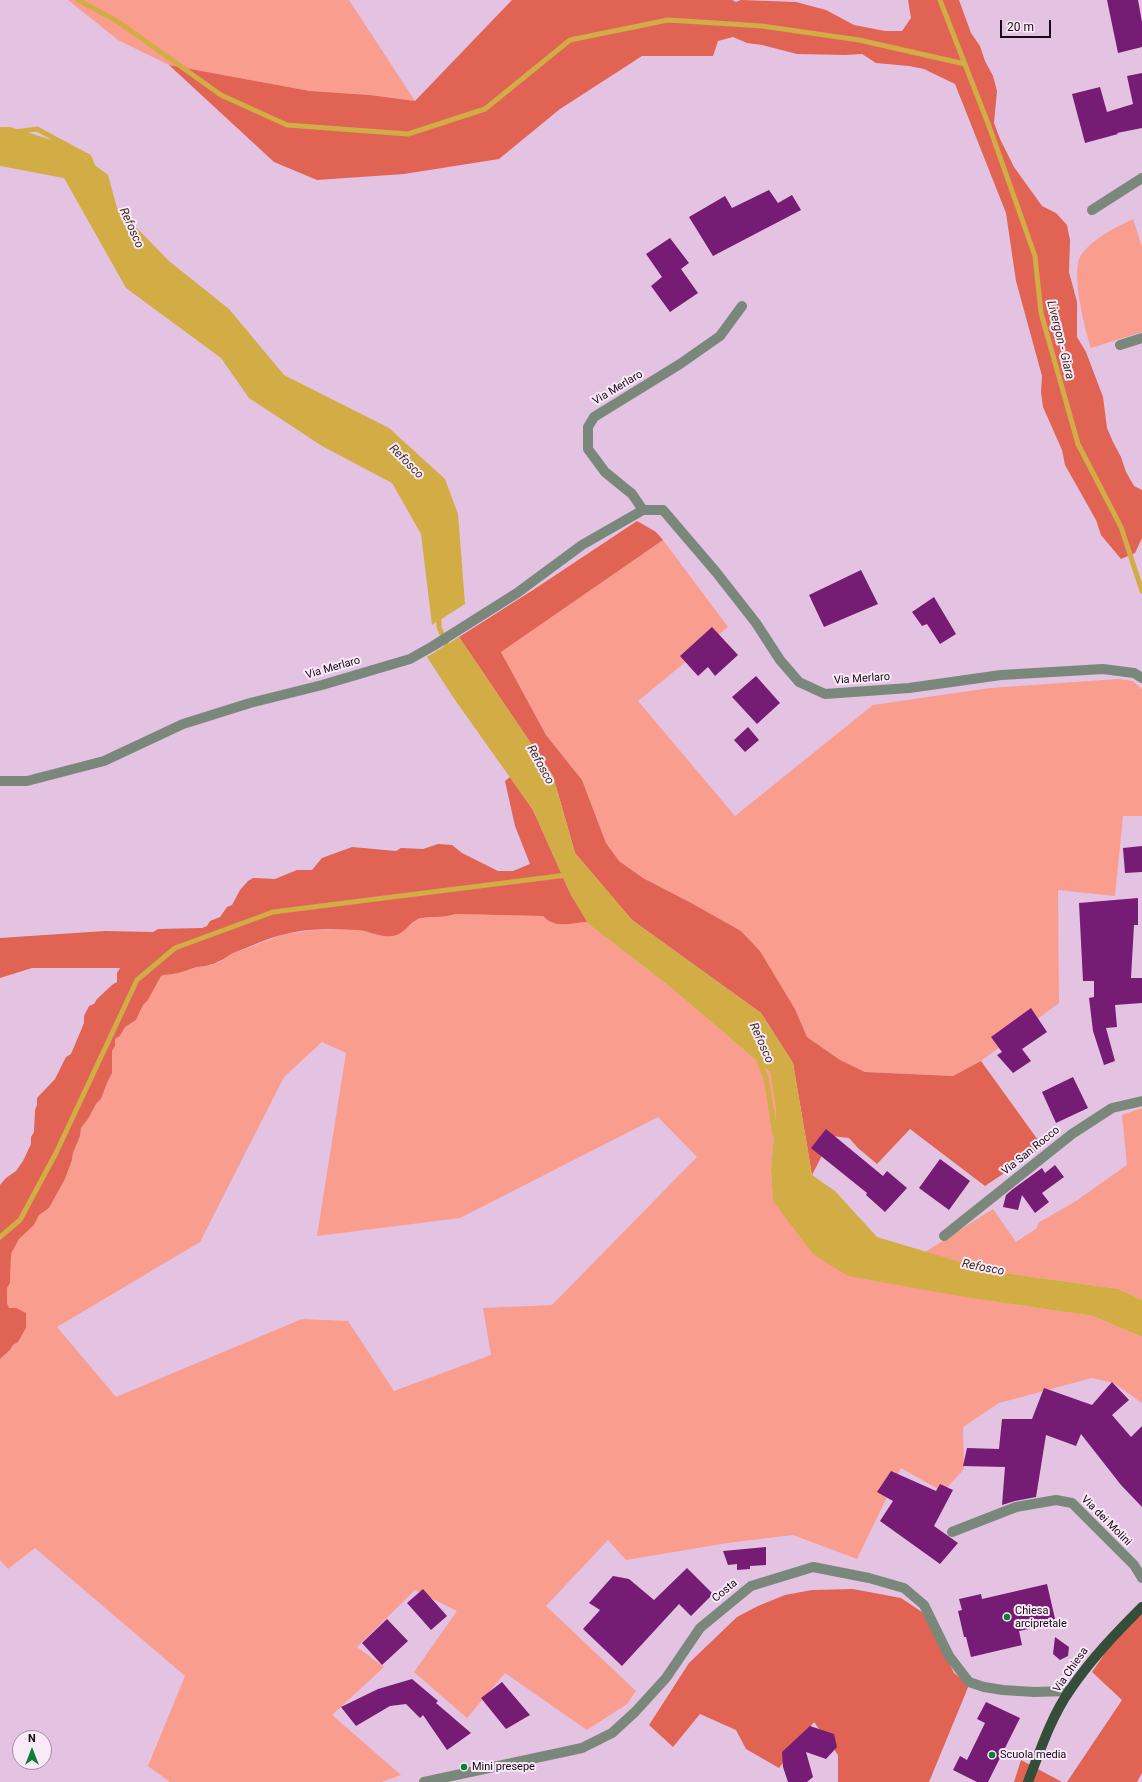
<!DOCTYPE html>
<style>
body{margin:0}
#map{position:relative;width:1142px;height:1782px;overflow:hidden;background:#e4c2e1;font-family:Roboto,sans-serif}
canvas{display:block}
.north{position:absolute;left:12px;top:1730px;width:40px;height:40px;box-sizing:border-box;background:#fae9f9;border:1px solid #9f919e;border-radius:50%;rotate:0deg;font-size:11px;font-weight:700;line-height:16px;text-align:center;color:#170c16}
.north::after{content:'';display:block;margin:auto;width:14px;height:18px;background:#0a7f36;clip-path:polygon(50% 0,100% 100%,50% 72%,0 100%)}
.scale{position:absolute;left:1000px;top:20px;width:51px;height:18px;box-sizing:border-box;border:2px solid #170c16;border-top:0;padding-left:5px;font-size:12px;line-height:14px;white-space:nowrap;color:#170c16;-webkit-text-stroke:3px #fae9f9;paint-order:stroke}
</style>
<div id="map">
<canvas width="1142" height="1782"></canvas>
<div class="north">N</div>
<div class="scale">20 m</div>
</div>
<script>
const ctx = document.querySelector('canvas').getContext('2d');
ctx.lineJoin = 'round';
function fillPath(path, color) {
  ctx.fillStyle = color;
  ctx.fill(path, 'evenodd');
}
function strokePath(path, color, width, dash) {
  ctx.strokeStyle = color;
  ctx.lineWidth = width;
  ctx.lineCap = dash ? 'butt' : 'round';
  ctx.setLineDash(dash || []);
  ctx.stroke(path);
}
function drawText(font, color, halo, rows, align = 'center') {
  ctx.font = font + ' Roboto,sans-serif';
  ctx.lineWidth = 4;
  ctx.setLineDash([]);
  ctx.textBaseline = 'middle';
  ctx.strokeStyle = halo;
  ctx.fillStyle = color;
  for (const [text, x, y, turn = 0] of rows) {
    ctx.save();
    ctx.translate(x, y);
    ctx.rotate((+turn || 0) * Math.PI / 180);
    ctx.textAlign = isNaN(turn) ? turn : align;
    if (halo) ctx.strokeText(text, 0, 0);
    ctx.fillText(text, 0, 0);
    ctx.restore();
  }
}
const green = new Path2D(`
 M68,0H349L415,101L370,95L310,91L169,65L118,40Z
 M1133,219L1142,247V332L1091,348C1085,330 1070,271 1081,255C1093,238 1115,228 1133,219Z
 M663,540L728,627L638,701L735,816L873,705L990,688L1118,679L1133,681L1142,689V816H1123L1115,896L1058,890L1059,1003L981,1061L953,1076L865,1072L840,1060L807,1037L795,1009L760,951L741,931L643,878L619,861L606,843L582,780L546,735L501,652Z
 M455,914L543,916C557,930 570,922 586,922L669,986L770,1072L776,1110L771,1170L773,1201L977,1299L1093,1316L1142,1337V1403L1114,1383L1092,1378L999,1403L963,1427L964,1469L943,1492L901,1468L857,1559L793,1535L727,1543L626,1560L608,1540L546,1606L636,1691L627,1704L587,1730L505,1673L467,1718L414,1672L457,1611L415,1590L357,1647L384,1667L332,1715L401,1775L382,1782H170L148,1766L185,1676L35,1548L8,1569L0,1560V1359L10,1350L13,1345L18,1342L26,1328V1313L9,1308L7,1303V1288L10,1283L11,1254L19,1239L34,1225L39,1215L49,1208L65,1179L72,1160L73,1153L80,1136L81,1128L88,1119L96,1104L101,1099L107,1083L112,1073V1051L115,1046V1039L120,1036L125,1027L136,1020L143,1005L148,1000L161,976C166,974 169,975 173,974C181,973 189,969 197,967C209,966 221,963 231,954L285,934L316,930H358L386,936L411,925L416,920L435,916H450ZM322,1042L346,1053L317,1236L460,1218L658,1117L697,1157L552,1305L483,1308L491,1355L394,1391L348,1321L302,1319L116,1397L57,1327L200,1242L284,1077Z
 M1142,1108V1300L1119,1289L990,1271L925,1252L993,1209L1016,1242L1037,1228L1038,1223L1076,1201L1127,1165L1122,1115Z`);
const forest = new Path2D(`
 M512,0H732L736,2L741,0L796,2L826,10L854,25L885,31H902L911,18L908,0H959L971,33L980,46L985,61L993,76L997,91L994,123L1000,139L1014,167L1042,206L1056,213L1067,225L1070,240L1069,272L1077,302V337L1086,352L1103,397L1107,428L1113,442L1121,457L1126,472L1134,486L1142,490V538L1135,553L1121,559L1101,535L1096,520L1065,465L1062,450L1043,407L1041,392L1042,376L1016,281L1006,213L955,84L924,69L909,66L876,63L862,54L845,55L797,54L762,45L747,43L733,37L718,41L713,56H642L560,109L499,159L404,174L317,180L274,162L169,65L310,91L370,95L415,101Z
 M637,521L656,532L663,540L501,652L546,735L582,780L606,843L619,861L643,878L691,903L741,931L760,951L795,1009L807,1037L840,1060L865,1072L953,1076L981,1061L1043,1147L985,1186L910,1129L877,1164L858,1148L849,1138L832,1136L812,1175L793,1063L761,1013L632,920L575,853L553,776L459,637L533,590Z
 M510,777L533,810L571,895L588,922C572,922 556,930 543,916L455,914C445,918 433,916 422,918C410,920 405,935 392,936C380,938 368,930 356,930C333,929 308,928 286,934C267,938 249,947 231,954C221,962 209,966 197,967C189,969 181,973 173,974C169,975 166,974 161,976L148,1000L143,1005L136,1020L125,1027L120,1036L115,1039V1046L112,1051V1073L107,1083L101,1099L96,1104L88,1119L81,1128L80,1136L73,1153L72,1160L65,1179L49,1208L39,1215L34,1225L19,1239L11,1254L10,1283L7,1288V1303L9,1308H16L26,1313V1328L18,1342L13,1345L10,1350L0,1359V1185L6,1178L16,1171L23,1161L31,1144V1137L34,1132L35,1110L37,1105V1098L55,1079L66,1057L71,1054L84,1023V1016L89,1006L94,1004L97,999L112,985L117,982V973L120,968H32L0,978V938L105,931L153,932L158,929L202,928L207,926L210,921L220,917L227,907L232,905L240,890L248,881L253,878L275,879L297,870H312L322,858L352,847L396,851L401,848L423,849L438,844L452,845L462,853L498,871H513L530,864L515,826L505,781Z
 M853,1589L901,1598L925,1614L954,1673L969,1685L929,1782H838V1755L814,1722L779,1768L746,1749L736,1730L700,1714L673,1747L649,1725L689,1663L737,1617L758,1606L785,1595L812,1590Z
 M1142,1608V1773L1137,1782H1067L1122,1700L1092,1672L1125,1624Z
 M1021,1760L1062,1782H1014Z`);
const water = new Path2D(`
 M0,127H10L68,145L108,175L117,208L169,261L229,309L284,375L389,428L445,479L458,514L465,604L432,625L421,534L392,483L322,446L249,398L221,358L126,288L64,178L0,166Z
 M459,637L553,776L575,853L632,920L761,1013L793,1063L812,1175L835,1191L877,1237L990,1271L1119,1289L1142,1300V1337L1093,1316L977,1299L848,1276L813,1254L773,1201L771,1170L776,1110L770,1072L669,986L586,922H587L571,895L533,810L453,697L427,657Z`);
const stream = new Path2D(`
 M78,0L117,21L221,95L287,125L408,134L485,109L570,40L668,20L762,26L859,40L965,64
 M940,0L989,126L1035,256L1041,313L1078,444L1121,527L1142,591
 M15,132L37,129L89,157L93,167
 M439,615V627L449,651
 M758,1058L766,1078L775,1134
 M0,1237L20,1220L56,1153L137,980L175,948L273,912L567,875`);
const building = new Path2D(`
 M1107,0H1138L1142,22V47L1118,53Z
 M1142,73V128L1117,133L1118,134L1085,143L1072,94L1100,87L1107,112L1133,104L1127,76Z
 M769,190L778,203L792,195L801,210L713,256L689,217L725,196L732,208Z
 M670,238L689,263L681,269L698,293L670,312L651,286L662,277L646,254Z
 M861,570L878,604L824,627L809,595Z
 M934,597L956,634L940,644L927,624L922,626L912,612Z
 M712,627L738,655L715,676L708,667L698,676L680,656Z
 M756,676L780,703L757,724L732,697Z
 M748,727L759,740L745,752L734,740Z
 M1142,846V872L1125,873L1123,848Z
 M1138,898V925H1134L1131,978H1142V1003L1115,1005L1117,1027L1106,1028L1115,1061L1104,1065L1093,1031L1089,998L1094,997V981H1083L1079,903Z
 M1031,1008L1047,1032L1022,1049L1031,1061L1013,1073L997,1055L1002,1052L991,1037Z
 M1073,1077L1088,1108L1056,1123L1042,1092Z
 M826,1129L883,1176L887,1171L907,1188L885,1212L866,1195L867,1193L811,1148Z
 M940,1159L970,1181L949,1210L919,1188Z
 M1055,1165L1064,1177L1042,1193L1049,1202L1035,1213L1022,1195L1018,1210L1003,1207L1006,1195L1013,1189L1042,1168L1045,1173Z
 M1112,1382L1129,1400L1112,1415L1131,1437L1142,1426V1507L1121,1485L1081,1434L1076,1446L1046,1435L1036,1497L1015,1501L1002,1505L1005,1467L963,1466L967,1448L999,1449L1002,1419H1032L1044,1388L1092,1405Z
 M891,1471L936,1491L940,1484L953,1490L934,1526L958,1543L940,1564L880,1521L893,1501L877,1492Z
 M766,1547V1565L750,1566V1569L737,1570V1564L728,1565L723,1551Z
 M687,1568L713,1594L691,1616L679,1604L622,1666L583,1629L600,1610L589,1603L613,1576L629,1579L654,1600Z
 M1047,1584L1056,1623L1019,1631L1022,1645L971,1657L966,1637H964L958,1611L962,1610L959,1599L981,1594L982,1599Z
 M423,1589L447,1616L431,1630L407,1603Z
 M387,1619L408,1641L382,1665L362,1643Z
 M1055,1637L1069,1647L1068,1656L1060,1660L1053,1654Z
 M412,1679L438,1701L436,1703L471,1733L447,1750L423,1715L420,1718L406,1704L390,1706L356,1726L341,1707L378,1689Z
 M502,1682L530,1715L506,1729L481,1698Z
 M986,1702L1020,1718L988,1782H977L953,1770L960,1756L967,1760L985,1723L977,1719Z
 M810,1726L834,1734L837,1747L826,1759L806,1752L813,1777L807,1782H788L783,1767L782,1752Z`);
const minor = new Path2D(`
 M1092,210L1142,178
 M1120,345L1142,338
 M643,510L632,494L605,472L588,449V427L594,417L680,364L720,336L742,306
 M0,781H27L104,761L183,724L250,703L322,685L410,659L433,646L517,593L582,545L643,510H663L716,572L756,623L780,660L799,682L825,694L909,688L1001,675L1103,669L1134,673L1142,678
 M944,1236L1072,1134L1112,1108L1142,1101
 M952,1532L1016,1507L1056,1500L1072,1503L1134,1565L1142,1578
 M424,1782L582,1748L612,1733L635,1712L666,1678L700,1628L751,1586L813,1567L869,1578L904,1588L924,1605L949,1656L969,1682L984,1687L1003,1690L1034,1692L1069,1691`);
const major = new Path2D(`
 M1028,1782C1040,1751 1051,1717 1070,1690C1091,1659 1116,1633 1142,1607`);
const markers = [
 [1007,1617,4,"#0a7f36"],
 [992,1755,4,"#0a7f36"],
 [464,1767,4,"#0a7f36"]
];
const streetNames = [
 ["Via Merlaro",618,388,-31],
 ["Via Merlaro",333,668,-16],
 ["Via Merlaro",862,679,-4],
 ["Via San Rocco",1031,1151,-39],
 ["Via dei Molini",1106,1521,45],
 ["Costa",725,1591,-40],
 ["Via Chiesa",1071,1670,-55]
];
const poiNames = [
 ["Chiesa",1015,1611],
 ["arcipretale",1015,1624],
 ["Scuola media",1000,1755],
 ["Mini presepe",472,1767]
];
const waterNames = [
 ["Refosco",131,228,66],
 ["Livergon - Giara",1060,340,76],
 ["Refosco",406,462,45],
 ["Refosco",540,765,61],
 ["Refosco",761,1043,66],
 ["Refosco",983,1268,11]
];
fillPath(green, '#f99d8f');
fillPath(forest, '#e06354');
fillPath(water, '#d2ac45');
strokePath(stream, '#d2ac45', 5);
fillPath(building, '#761c74');
strokePath(minor, '#7a887c', 10);
strokePath(major, '#354e39', 10);
for (const [x, y, r, color] of markers) {
  const dot = new Path2D();
  dot.arc(x, y, r, 0, 2 * Math.PI);
  ctx.fillStyle = color;
  ctx.fill(dot);
  strokePath(dot, '#fae9f9', 1.5);
}
drawText('11px', '#170c16', '#fae9f9', streetNames);
drawText('11px', '#170c16', '#fae9f9', poiNames, 'left');
drawText('italic 12px', '#3a311a', '#fae9f9', waterNames);
</script>
